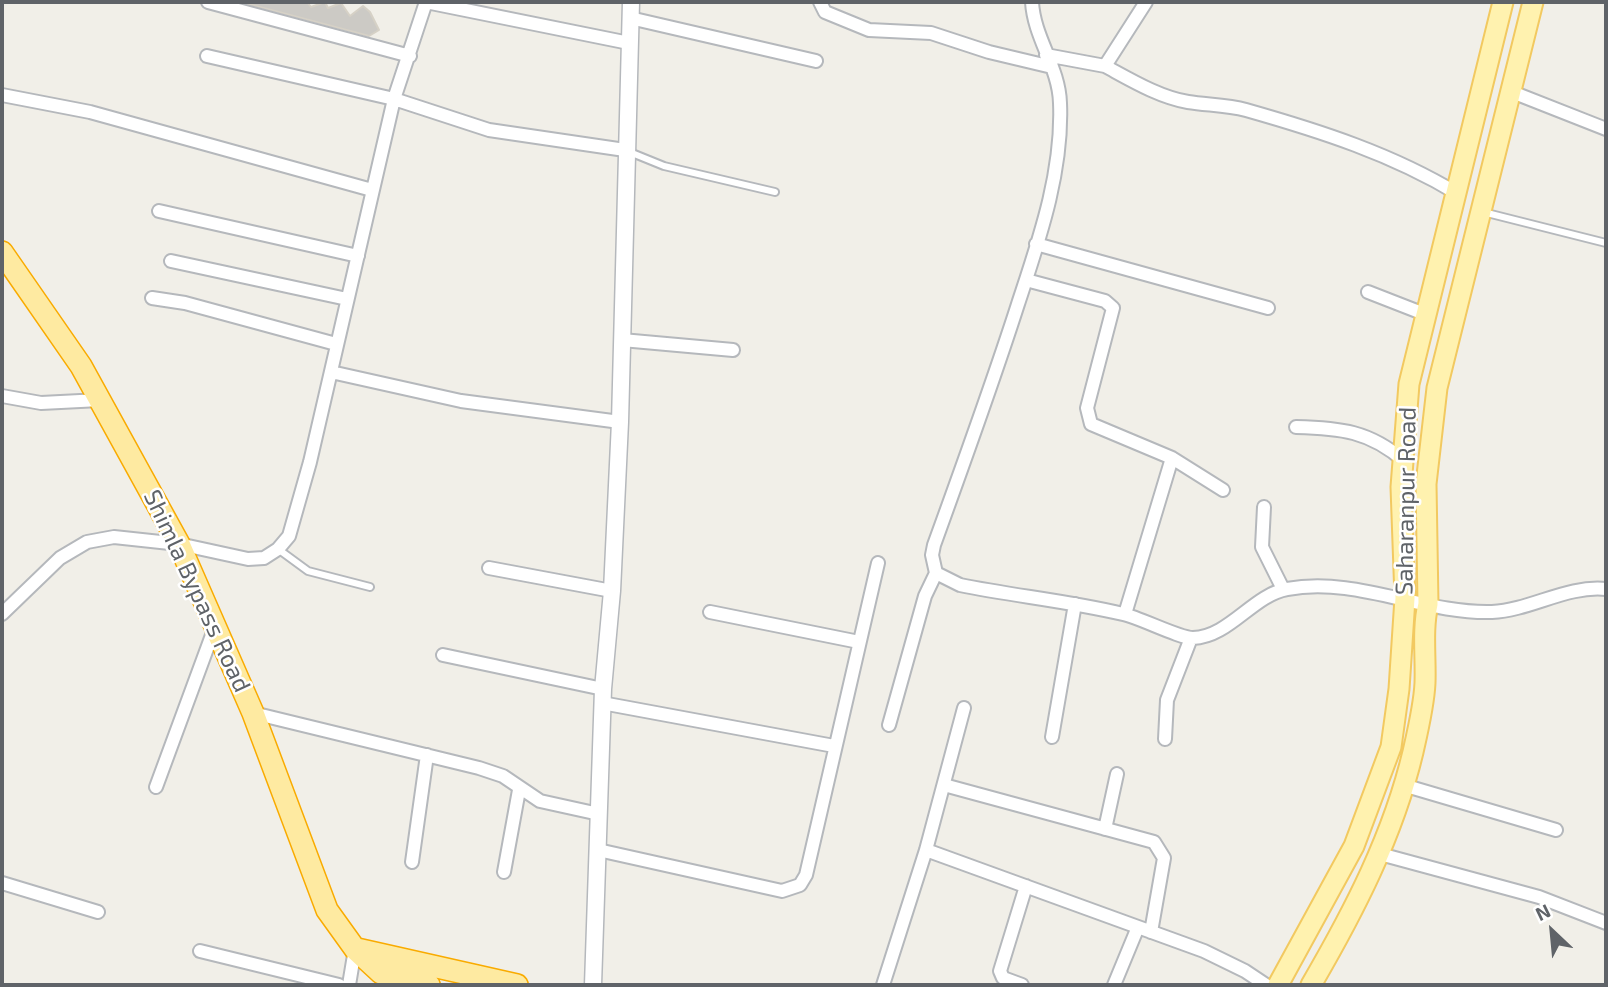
<!DOCTYPE html>
<style>
body{margin:0}
#map{position:relative;width:1608px;height:987px;overflow:hidden;background:#f1efe8;font-family:"Exo 2",sans-serif}
canvas{display:block}
.frame{position:absolute;inset:0;border:4px solid #5f6368;pointer-events:none}
.north{position:absolute;left:1517px;top:896px;width:70px;height:70px;-webkit-text-stroke:5px #fff;paint-order:stroke;rotate:334deg;font-size:19px;font-weight:700;line-height:28px;text-align:center;color:#5f6368}
.north::after{content:'';display:block;margin:auto;width:24px;height:32px;background:#5f6368;clip-path:polygon(50% 0,100% 100%,50% 72%,0 100%)}
</style>
<div id="map">
<canvas width="1608" height="987"></canvas>
<div class="frame"></div>
<div class="north">N</div>
</div>
<script>
const ctx = document.querySelector('canvas').getContext('2d');
ctx.lineJoin = 'round';
function fillPath(path, color) {
  ctx.fillStyle = color;
  ctx.fill(path, 'evenodd');
}
function strokePath(path, color, width, dash) {
  ctx.strokeStyle = color;
  ctx.lineWidth = width;
  ctx.lineCap = dash ? 'butt' : 'round';
  ctx.setLineDash(dash || []);
  ctx.stroke(path);
}
function drawText(font, color, halo, rows, align = 'center') {
  ctx.font = font + ' "Exo 2",sans-serif';
  ctx.lineWidth = 5;
  ctx.setLineDash([]);
  ctx.textBaseline = 'middle';
  ctx.strokeStyle = halo;
  ctx.fillStyle = color;
  for (const [text, x, y, turn = 0] of rows) {
    ctx.save();
    ctx.translate(x, y);
    ctx.rotate((+turn || 0) * Math.PI / 180);
    ctx.textAlign = isNaN(turn) ? turn : align;
    if (halo) ctx.strokeText(text, 0, 0);
    ctx.fillText(text, 0, 0);
    ctx.restore();
  }
}
const building = new Path2D(`
 M241,2H307L311,7L325,2L328,8L341,3L350,16L363,6L370,12L379,30L369,36Z`);
const service = new Path2D(`
 M627,151L664,166L775,192
 M1483,212L1606,243
 M278,549L308,571L370,587`);
const minor = new Path2D(`
 M208,2L410,56
 M426,2L629,43
 M820,2L825,12L869,30L931,33L989,52L1052,67
 M1032,2C1034,38 1059,67 1060,103C1063,172 1039,240 1018,304C992,385 963,465 934,545L932,555L936,573L960,585C1014,596 1069,601 1123,614C1141,618 1179,638 1193,638C1229,637 1253,595 1287,589C1357,576 1423,614 1492,612C1531,610 1567,585 1606,589
 M630,18L816,61
 M1046,55L1105,66L1146,2
 M207,56L394,99L489,130L625,150
 M1105,66C1131,80 1159,97 1188,102C1207,105 1227,105 1246,110C1320,131 1392,154 1458,194
 M1512,92L1606,129
 M2,95L90,112L372,190
 M159,211L358,256
 M1036,244L1268,308
 M171,261L347,299
 M1026,280L1105,301L1113,308L1087,408L1091,424L1172,458L1223,490
 M1368,292L1427,315
 M152,298L185,303L336,344
 M622,340L733,350
 M331,372L461,401L620,422
 M2,396L41,403L100,400
 M1296,427C1340,428 1370,431 1404,461
 M1264,507L1262,547L1283,589
 M489,568L612,591
 M710,612L859,642
 M2,614L60,558L87,542L114,537L179,544L248,559L264,558L278,549L289,536L310,462L394,99L426,2
 M1125,614L1172,458
 M443,655L603,689
 M602,703L834,746
 M253,713L479,768L503,776L540,801L599,814
 M889,725L925,596L936,573
 M1052,737L1075,604
 M1165,739L1167,700L1191,638
 M944,785L1154,842L1164,858L1151,932
 M1403,785L1556,830
 M156,787L215,627
 M1105,829L1117,774
 M598,850L782,891L800,885L806,875L878,563
 M926,850L1204,951L1245,971L1266,985
 M1380,854L1539,897L1606,923
 M412,862L427,755
 M504,872L519,790
 M2,883L98,912
 M200,951L339,985
 M349,985L355,949
 M883,985L926,850L964,708
 M1022,985L1003,978L1000,971L1026,886
 M1114,985L1138,927`);
const tertiary = new Path2D(`
 M593,985L603,689L612,591L620,422L631,2`);
const primary = new Path2D(`
 M1278,985L1354,846L1391,747L1399,689L1405,598L1401,487L1409,384L1503,2
 M1311,985C1354,911 1393,836 1413,752C1418,730 1424,705 1425,683C1426,657 1422,630 1428,604L1426,484L1437,388L1533,2`);
const trunk = new Path2D(`
 M2,252L81,366L179,544L253,713L327,910L355,949L381,973L429,985
 M357,949L517,985`);
const streetNames = [
 ["Saharanpur Road",1406,501,-89],
 ["Shimla Bypass Road",197,591,65]
];
fillPath(building, '#cccac5');
strokePath(building, '#d6d1c6', 2);
strokePath(service, '#b5b8bc', 10);
strokePath(minor, '#b5b8bc', 16);
strokePath(tertiary, '#b5b8bc', 19);
strokePath(primary, '#f2c960', 23);
strokePath(trunk, '#f9ab00', 24);
strokePath(service, '#fff', 6);
strokePath(minor, '#fff', 12);
strokePath(tertiary, '#fff', 16);
strokePath(primary, '#fff2af', 19);
strokePath(trunk, '#feeaa1', 21);
drawText('24px', '#5f6368', '#fff', streetNames);
</script>
